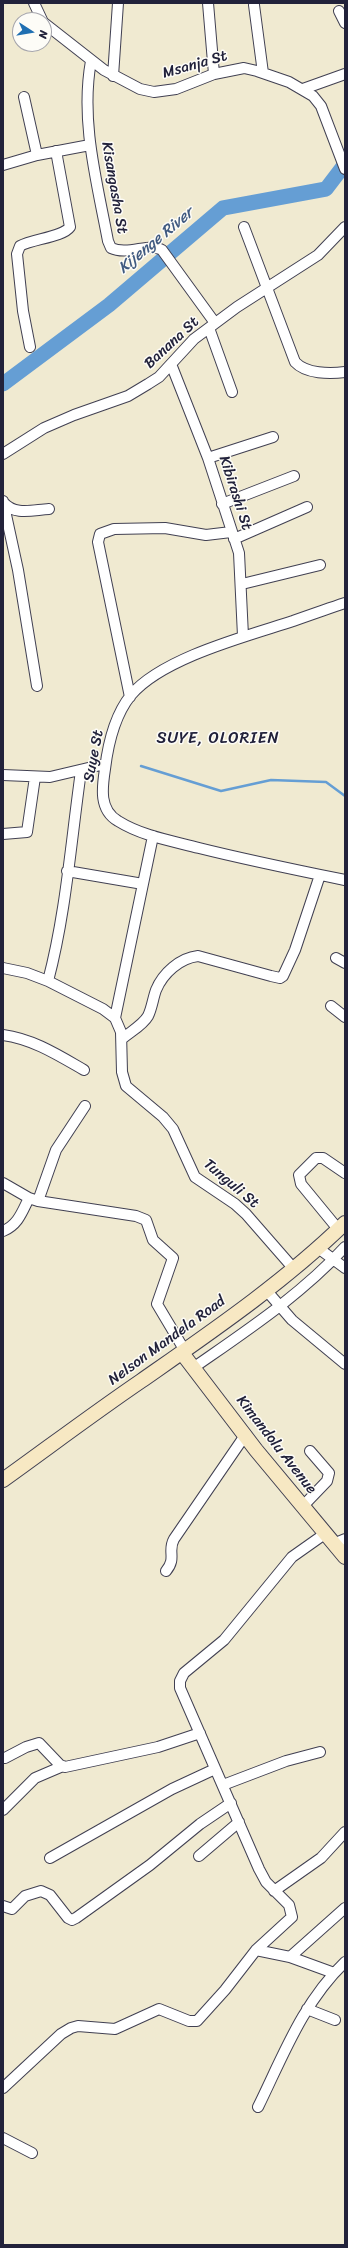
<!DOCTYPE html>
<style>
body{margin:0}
#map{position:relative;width:348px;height:2248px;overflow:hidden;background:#f0ead1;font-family:Sriracha,sans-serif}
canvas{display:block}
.frame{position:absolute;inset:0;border:4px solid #22223b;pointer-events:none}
.north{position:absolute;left:12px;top:12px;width:40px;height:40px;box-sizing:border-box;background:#fdfcf7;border:1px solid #a5a5ac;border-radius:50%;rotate:102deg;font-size:11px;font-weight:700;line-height:16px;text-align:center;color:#22223b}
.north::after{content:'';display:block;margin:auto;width:14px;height:18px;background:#1f6fb2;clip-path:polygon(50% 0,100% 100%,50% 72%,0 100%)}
</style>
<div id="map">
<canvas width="348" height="2248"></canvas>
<div class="frame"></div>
<div class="north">N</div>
</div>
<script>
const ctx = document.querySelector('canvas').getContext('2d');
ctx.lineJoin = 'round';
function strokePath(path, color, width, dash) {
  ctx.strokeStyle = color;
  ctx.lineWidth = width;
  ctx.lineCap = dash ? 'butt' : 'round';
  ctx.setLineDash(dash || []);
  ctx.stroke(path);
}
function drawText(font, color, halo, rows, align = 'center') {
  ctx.font = font + ' Sriracha,sans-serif';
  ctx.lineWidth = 3;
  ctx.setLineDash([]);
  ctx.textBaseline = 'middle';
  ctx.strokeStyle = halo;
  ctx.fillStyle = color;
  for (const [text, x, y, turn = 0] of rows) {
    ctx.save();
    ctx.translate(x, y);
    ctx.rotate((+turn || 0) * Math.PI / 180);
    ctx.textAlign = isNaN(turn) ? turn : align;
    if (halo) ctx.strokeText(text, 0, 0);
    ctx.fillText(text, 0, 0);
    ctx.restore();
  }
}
const stream = new Path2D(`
 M141,766L221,791L271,780L326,782L345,796`);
const river = new Path2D(`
 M3,384L109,305L223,208L326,189L345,164`);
const street = new Path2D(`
 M34,3L42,20
 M208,3L214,74
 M254,5L263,73
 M339,11L345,23
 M44,23L104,70L140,89L154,92L176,89L214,74L244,68L257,71L289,82L313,96L321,106L345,169
 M91,61C80,121 97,182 108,241L111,248C128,256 150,242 162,250L215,323
 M113,76L118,3
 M303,89L345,74
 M24,97L37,155
 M3,165L37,155L90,145
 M244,227L295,362C306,374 330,374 345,372
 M209,328L232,392
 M30,347L23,311L17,254L20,246C32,239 63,237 70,227L56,151
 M171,364L208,458L239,553L243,636
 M3,454L44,428L74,415L128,396L148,384L159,377L194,339L237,307L318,255L345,227
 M208,458L273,437
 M3,501L18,570L37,686
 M3,502C15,516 32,510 49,509
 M222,504L294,476
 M234,539L307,507
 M242,584L320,565
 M345,603C327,609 310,615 293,621C247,636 162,658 131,695C114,716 108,744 105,769C102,788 99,810 118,821C142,836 172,841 199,848C247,860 296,870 345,880
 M130,697L98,542L100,534L114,529L165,528L206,535L231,532
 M3,775L50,777L105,764
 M3,834L27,832L35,777
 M67,871L143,884
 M336,958L345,963
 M3,968L27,973L48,981L103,1009L115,1018L121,1032L122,1072L126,1086L163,1117L173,1129L195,1177L235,1204L246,1214L294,1269
 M48,981C66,913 71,841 81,771
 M331,1006L345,1017
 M115,1018L153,836
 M3,1035C33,1039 58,1055 84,1070
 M122,1039C130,1032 143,1025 148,1016C152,1008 153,998 156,990C163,973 180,958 198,956L271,976L280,978L283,976L295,950L320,875
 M3,1183L29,1198L38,1201L136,1216L146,1220L153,1240L173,1258L157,1304L185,1351
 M38,1201L56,1150L85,1106
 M338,1229L301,1184L299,1175L316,1158H323L345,1173
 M3,1231C18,1225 22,1212 29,1198
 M318,1248L345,1268
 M266,1290L292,1320L345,1364
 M193,1368C246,1331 301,1295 345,1247
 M302,1507L327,1481L329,1473L310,1451
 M333,1544L345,1539
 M166,1571C177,1558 167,1551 174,1539L246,1434
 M5,1758L26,1747L39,1743L60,1765L65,1767L158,1747L200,1733
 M223,1785L286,1761L320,1752
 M3,1810L35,1778L63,1766
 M199,1856L239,1822
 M50,1858L172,1789L215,1769
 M274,1891L321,1858L345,1832
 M3,1906L12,1909L25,1896L41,1891L50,1895L68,1918L72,1920L76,1918L150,1865L200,1824L231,1803
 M256,1950L290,1957L334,1973
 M290,1957L345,1908
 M307,2009L335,2020
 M3,2088L61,2034L71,2028L78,2026L115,2029L159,2009L189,2021H197L225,1990L256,1950L292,1917L289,1905L266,1882L259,1869L180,1688V1681L184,1673L224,1640L292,1557L326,1533
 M258,2107C283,2056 303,2002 345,1962
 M3,2138L32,2153`);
const secondary = new Path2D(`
 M182,1353L256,1450L345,1557
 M3,1480C49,1447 94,1413 141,1381C211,1332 283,1283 345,1223`);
const streetNames = [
 ["Msanja St",195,65,-16],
 ["Kisangasha St",114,188,80],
 ["Banana St",172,343,-43],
 ["Kibirashi St",235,493,72],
 ["Suye St",94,756,-79],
 ["Tunguli St",231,1184,40],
 ["Nelson Mandela Road",167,1341,-36],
 ["Kimandolu Avenue",276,1445,52]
];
const waterNames = [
 ["Kijenge River",156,241,-40]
];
const neighbourhoodNames = [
 ["SUYE, OLORIEN",218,739]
];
strokePath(stream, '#659ed4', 2.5);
strokePath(river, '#659ed4', 15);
strokePath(street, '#414052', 12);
strokePath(secondary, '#414052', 16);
strokePath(street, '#fff', 10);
strokePath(secondary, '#f7e8c3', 14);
drawText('15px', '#22223b', '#fdfcf7', streetNames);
drawText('italic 16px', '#405a80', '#fdfcf7', waterNames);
ctx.letterSpacing = '1px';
drawText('16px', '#22223b', '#fdfcf7', neighbourhoodNames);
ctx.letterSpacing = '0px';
</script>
